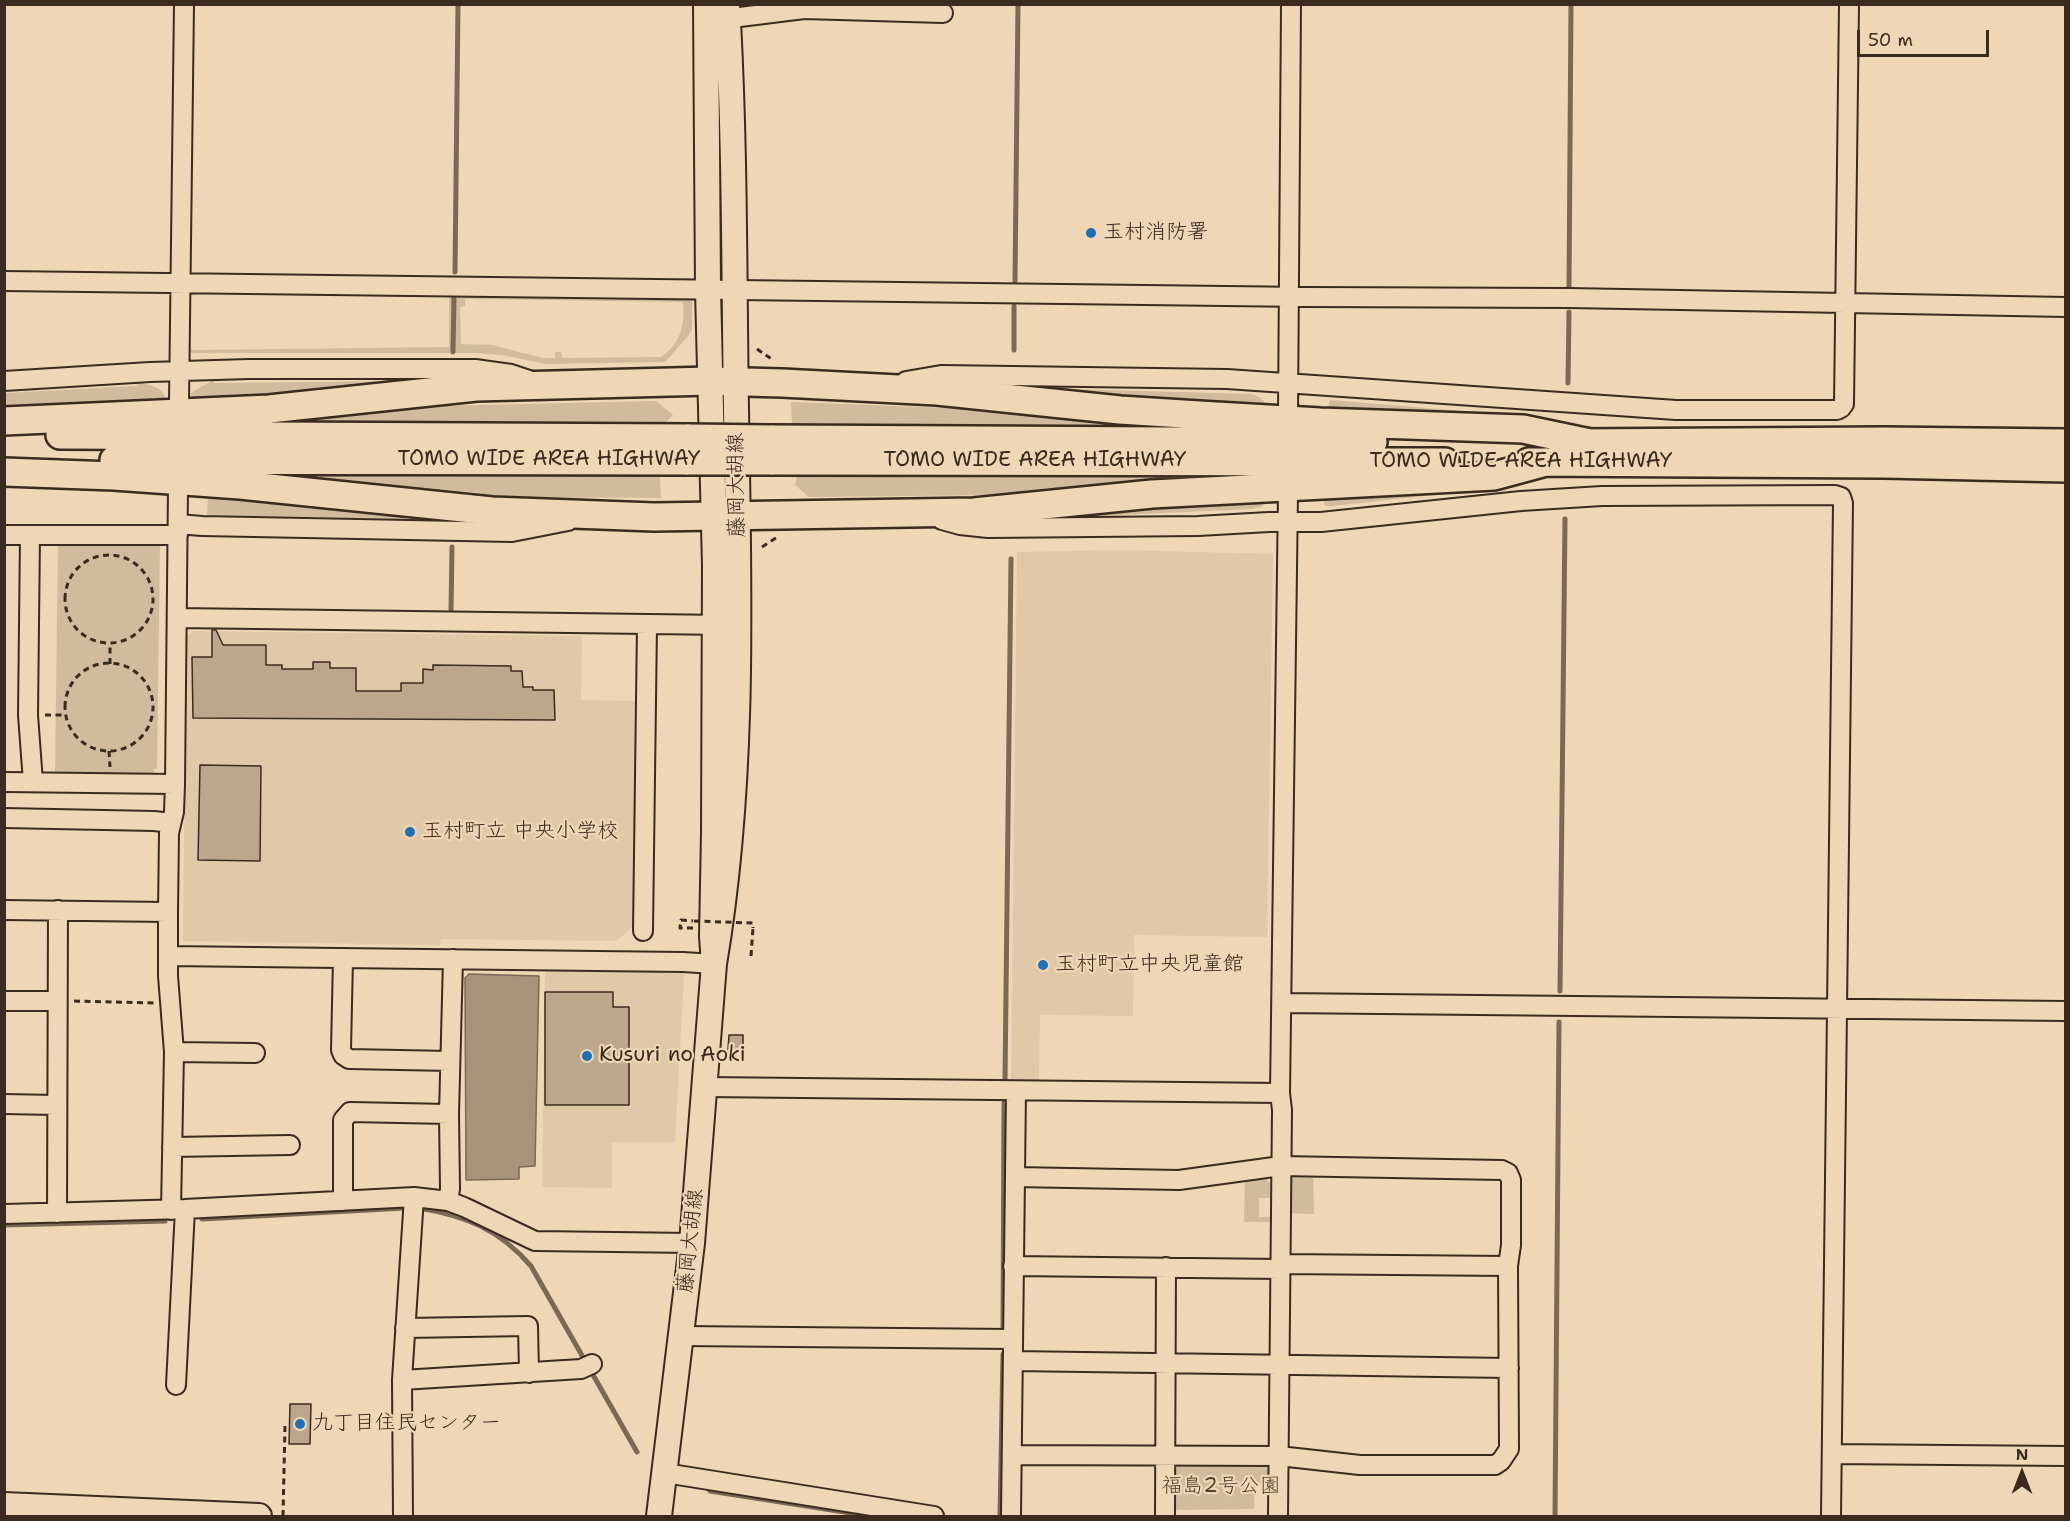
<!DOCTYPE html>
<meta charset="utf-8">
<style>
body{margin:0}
#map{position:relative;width:2070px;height:1521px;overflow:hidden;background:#efd6b6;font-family:"Shantell Sans",sans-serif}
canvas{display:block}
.frame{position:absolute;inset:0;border:6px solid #3b2a1e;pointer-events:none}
.north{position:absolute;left:1992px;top:1443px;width:60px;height:60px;-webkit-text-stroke:4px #efd6b6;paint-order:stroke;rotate:0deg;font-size:16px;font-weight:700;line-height:24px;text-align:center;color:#3b2a1e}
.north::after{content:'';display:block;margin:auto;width:21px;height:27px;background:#3b2a1e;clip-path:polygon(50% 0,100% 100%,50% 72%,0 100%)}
.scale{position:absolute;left:1857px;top:30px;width:132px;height:27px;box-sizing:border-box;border:3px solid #3b2a1e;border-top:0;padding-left:8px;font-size:18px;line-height:21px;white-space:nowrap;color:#3b2a1e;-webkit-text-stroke:4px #efd6b6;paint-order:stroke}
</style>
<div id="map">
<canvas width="2070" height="1521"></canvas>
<div class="frame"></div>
<div class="north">N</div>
<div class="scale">50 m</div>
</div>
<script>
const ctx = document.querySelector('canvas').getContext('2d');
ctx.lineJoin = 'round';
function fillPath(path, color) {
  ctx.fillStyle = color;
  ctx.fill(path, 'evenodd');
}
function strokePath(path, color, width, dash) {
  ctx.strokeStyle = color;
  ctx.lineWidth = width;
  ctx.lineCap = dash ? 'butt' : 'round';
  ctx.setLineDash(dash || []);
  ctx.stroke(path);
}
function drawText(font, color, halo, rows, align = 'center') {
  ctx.font = font + ' "Shantell Sans","Klee One",sans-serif';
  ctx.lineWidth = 4.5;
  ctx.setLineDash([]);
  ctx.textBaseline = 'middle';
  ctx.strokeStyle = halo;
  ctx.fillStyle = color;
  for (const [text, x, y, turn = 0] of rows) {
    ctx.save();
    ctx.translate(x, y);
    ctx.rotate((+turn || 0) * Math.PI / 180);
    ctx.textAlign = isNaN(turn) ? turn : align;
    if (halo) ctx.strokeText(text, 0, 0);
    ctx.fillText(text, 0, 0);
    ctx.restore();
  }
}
const built = new Path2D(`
 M1122,550L1273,554L1267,937L1134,935L1133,1016L1040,1015L1039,1082H1011L1017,552Z
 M193,631L582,636L581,700L638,701L635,925L616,941L441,939L440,945L183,941L186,637Z
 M545,970L682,971L684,975L675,1142H612V1188L542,1187Z`);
const green = new Path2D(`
 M192,291L687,297L692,299V329L689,335L665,362L547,364L502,355L476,353H188V297ZM195,294L449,297V347L195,350L191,349L190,343L191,296ZM465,299L683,302C685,325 681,343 661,357L562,358L561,352H555V358H543L492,345L461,344L460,307L465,306Z
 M472,376L261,398L189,401L191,393L213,380L215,383L413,381V378Z
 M138,383C151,385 161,386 166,399L150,400L149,403L5,412V393L136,386Z
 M953,386L1251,394C1262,397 1265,401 1270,412Z
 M1330,400L1499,414L1328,409Z
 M656,401L673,415L666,422L276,421L393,407Z
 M791,402L976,409L1129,425L1035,427L792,424Z
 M540,473L542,476H660L661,498L481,497L482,493L260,474Z
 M797,477L1172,478L1007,495L809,497L795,485Z
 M1505,485L1514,486L1333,506H1325L1323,499Z
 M208,497L356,511L405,512V522H399V519L207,515Z
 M1268,501L1261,507L1251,509L1096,516L1095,520L995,521L1137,502Z
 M58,542L160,543L157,769H154V775L55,774Z
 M1259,1173L1271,1184L1270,1198H1259V1217H1270V1222H1244L1245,1176Z
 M1295,1174H1313L1314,1214L1284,1213V1183Z
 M1180,1463L1261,1464L1270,1471V1483L1255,1484L1254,1509L1172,1510L1173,1471Z`);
const water = new Path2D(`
 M469,974L539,976L535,1166L519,1167V1179L466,1180L465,978Z`);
const stream = new Path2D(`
 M455,272L458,4
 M1015,281L1018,4
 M1569,289L1571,4
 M1014,350V306
 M453,352L454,298
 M1568,383L1569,312
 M451,611L452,547
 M1560,991L1565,519
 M1005,1079L1011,559
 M418,1208C465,1215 500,1230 531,1266L637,1452
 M202,1219L405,1208
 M4,1225L165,1221
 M1003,1330L1004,1103
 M710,1491L870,1516
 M1000,1516L1003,1354
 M1555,1516L1559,1022`);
const building = new Path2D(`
 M212,630H216L223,645H266V665H282V669H313V662H330V668H356V691H401V683H423V669L433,670V665L511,666V671H522L523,687H533V690H554L555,720L193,718L192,657H212Z
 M200,765L261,766L260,861L198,860Z
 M545,992H613V1007H629V1105H545Z
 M729,1035H743V1050H728Z
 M290,1404H311L310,1444H289Z`);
const path = new Path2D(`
 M757,349L773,360
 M762,547L776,538
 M65 599a44 44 0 1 1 88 0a44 44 0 1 1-88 0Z
 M65 707a44 44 0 1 1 88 0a44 44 0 1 1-88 0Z
 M110,664V643
 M45,715H64
 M109,751L110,767
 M693,928H680L681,920L693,921
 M751,956L753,928
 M74,1001L155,1003
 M283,1516L285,1426`);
const minor = new Path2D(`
 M717,18L740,17L804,9L943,13
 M4,281L1307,297L1569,298L2066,307
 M4,381L150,372L249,369H475L511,374L529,380
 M906,381L941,375L1227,379L1676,410H1837L1841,408L1844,404L1849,4
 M179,402L184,4
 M1288,412L1291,4
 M942,520L960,525L988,528L1198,526L1269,522H1321L1521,501L1602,496L1835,495L1841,497L1843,503L1831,1516
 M178,524L202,526L512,532L568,521
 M4,535H30L28,715L33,782
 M30,535H178
 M177,618L727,625
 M4,782L175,784
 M4,818L154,821L171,823
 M4,910L168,912
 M643,931L647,624
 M168,956L683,962L714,964
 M343,958L341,1050L343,1055L349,1059L450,1061
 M4,1001H57
 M1282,1003L2066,1011
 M174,1052L255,1053
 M706,1087L1280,1093
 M4,1104L56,1105
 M172,1147L290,1145
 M343,1201V1120L350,1112L449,1114
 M448,1201L450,1189L449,1114L453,959
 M171,1210L174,1052L168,976V912L169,833L174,812L175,784L178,488
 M57,1213L58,910
 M4,1214L185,1209L414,1197L448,1201L464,1207L535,1241L692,1243
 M1281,1264L1508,1266
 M1013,1266L1281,1269
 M405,1328L528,1326L529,1373
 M681,1336L1012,1339
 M1013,1361C1178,1364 1344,1365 1509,1368
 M402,1380L581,1369L592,1364
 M176,1385L185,1209
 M1832,1454L2066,1456
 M1012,1455L1279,1456L1360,1465H1495L1501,1461L1509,1449L1508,1266L1511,1245V1180L1508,1173L1502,1170L1281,1166L1179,1180L1015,1177
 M665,1473L934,1516
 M403,1516L402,1380L414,1197
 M1011,1516L1016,1091
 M1165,1516L1166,1267
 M1278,1516L1282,1110L1280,1093L1288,494`);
const major = new Path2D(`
 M706,4L708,290L715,566L714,833L712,936L714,964C745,781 739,595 736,410C734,275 735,139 727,4
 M4,1505L259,1516
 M659,1516L692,1243L714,964`);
const highway = new Path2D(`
 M4,421L269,409L476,387L710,381L782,383L937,391L1120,410L1199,415L1320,422L1523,429L1590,443
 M60,435L689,438
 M771,439L1373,442
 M1574,443L1883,441L2066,443
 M114,460L688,461
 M771,461L1445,462
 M1529,462L1883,464L2066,468
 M4,472L114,476L240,485L492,511L654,517L974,512L1152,494L1494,476L1546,462`);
const pathBridge = new Path2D(`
 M694,921L753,923V928`);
const highwayBridge = new Path2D(`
 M689,438L771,439
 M688,461H771`);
const markers = [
 [1091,233,6,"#1f6fb2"],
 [410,832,6,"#1f6fb2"],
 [1043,965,6,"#1f6fb2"],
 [587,1056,6,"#1f6fb2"],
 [300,1424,6,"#1f6fb2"]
];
const poiNames = [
 ["玉村消防署",1103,233],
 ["玉村町立 中央小学校",422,832],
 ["玉村町立中央児童館",1055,965],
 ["Kusuri no Aoki",599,1056],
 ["九丁目住民センター",312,1424]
];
const streetNames = [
 ["TOMO WIDE AREA HIGHWAY",549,460],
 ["TOMO WIDE AREA HIGHWAY",1035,461],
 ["TOMO WIDE AREA HIGHWAY",1521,462],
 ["藤岡大胡線",737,485,-91],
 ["藤岡大胡線",691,1241,-84]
];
const parkNames = [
 ["福島2号公園",1221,1487]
];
fillPath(built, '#e0c8a9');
fillPath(green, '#d1ba9d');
fillPath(water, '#a8927a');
strokePath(water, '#7c6855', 1.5);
strokePath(stream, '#7c6855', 5);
fillPath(building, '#bda68c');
strokePath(building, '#3b2a1e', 1.5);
strokePath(minor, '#3b2a1e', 22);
strokePath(major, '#3b2a1e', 28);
strokePath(highway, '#3b2a1e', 32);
strokePath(path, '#3b2a1e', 3, [6, 4.5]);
strokePath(minor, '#efd6b6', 18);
strokePath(major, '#efd6b6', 24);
strokePath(highway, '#efd6b6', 27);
strokePath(highwayBridge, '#3b2a1e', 32, []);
strokePath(pathBridge, '#3b2a1e', 3, [6, 4.5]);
strokePath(highwayBridge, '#efd6b6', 27);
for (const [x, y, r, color] of markers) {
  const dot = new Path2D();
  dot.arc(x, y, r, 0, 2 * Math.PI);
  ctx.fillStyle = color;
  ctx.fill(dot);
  strokePath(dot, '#efd6b6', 2);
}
drawText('21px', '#3b2a1e', '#efd6b6', poiNames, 'left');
drawText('21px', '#3b2a1e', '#efd6b6', streetNames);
drawText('21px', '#524031', '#efd6b6', parkNames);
</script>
